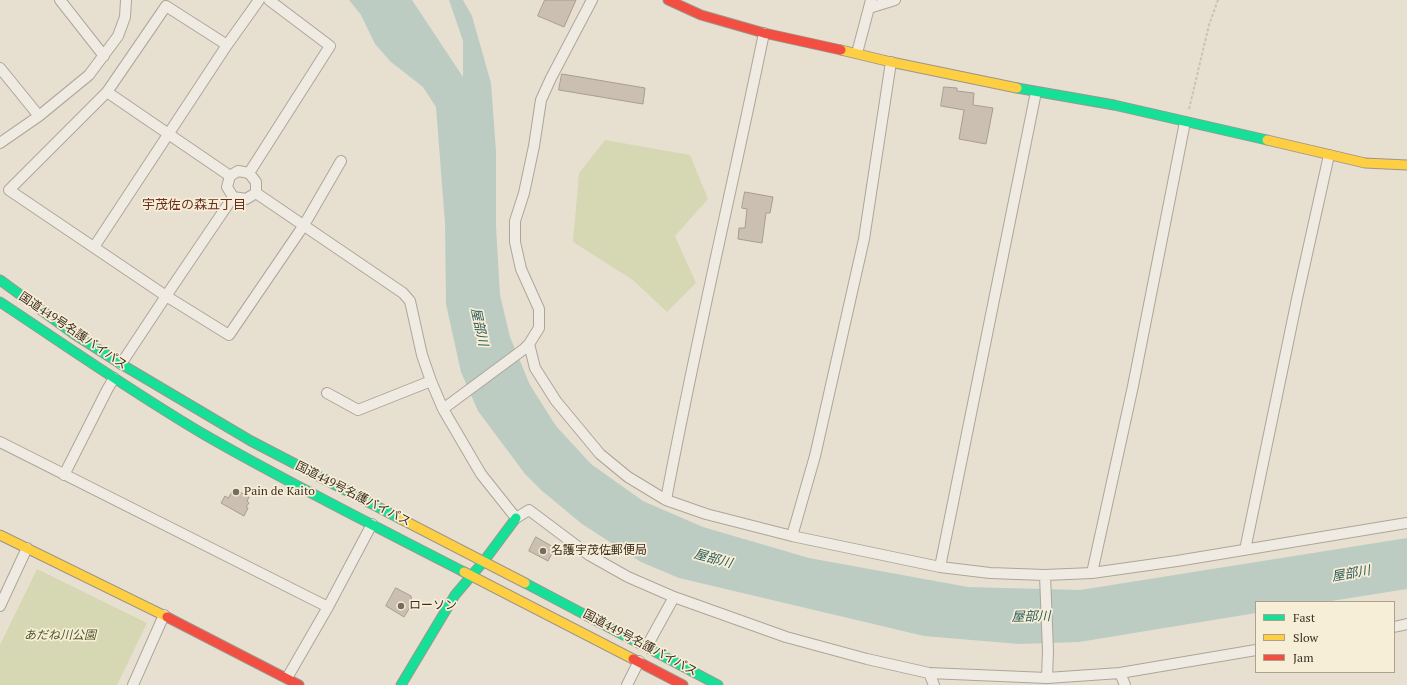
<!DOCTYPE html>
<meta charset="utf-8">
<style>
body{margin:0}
#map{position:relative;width:1407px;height:685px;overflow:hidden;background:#e7e0d1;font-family:"PT Serif",serif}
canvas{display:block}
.legend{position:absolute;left:1255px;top:601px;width:140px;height:72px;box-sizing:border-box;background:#f7eed8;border:1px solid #ada18e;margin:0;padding:5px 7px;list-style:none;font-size:12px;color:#3d2e20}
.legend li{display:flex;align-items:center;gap:8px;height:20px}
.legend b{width:20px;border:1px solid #ada18e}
</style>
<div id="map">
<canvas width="1407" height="685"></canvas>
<ul class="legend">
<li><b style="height:5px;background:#16e098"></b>Fast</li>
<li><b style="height:5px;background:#ffcf43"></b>Slow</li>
<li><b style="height:5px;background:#f24e42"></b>Jam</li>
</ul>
</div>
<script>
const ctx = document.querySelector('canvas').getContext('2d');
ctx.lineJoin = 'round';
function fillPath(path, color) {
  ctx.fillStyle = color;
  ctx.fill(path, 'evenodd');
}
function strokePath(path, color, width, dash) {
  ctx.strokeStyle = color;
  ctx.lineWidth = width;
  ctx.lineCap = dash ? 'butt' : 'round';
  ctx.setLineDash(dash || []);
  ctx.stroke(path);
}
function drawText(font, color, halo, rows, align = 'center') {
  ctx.font = font + ' "PT Serif","Noto Sans JP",serif';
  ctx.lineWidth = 3.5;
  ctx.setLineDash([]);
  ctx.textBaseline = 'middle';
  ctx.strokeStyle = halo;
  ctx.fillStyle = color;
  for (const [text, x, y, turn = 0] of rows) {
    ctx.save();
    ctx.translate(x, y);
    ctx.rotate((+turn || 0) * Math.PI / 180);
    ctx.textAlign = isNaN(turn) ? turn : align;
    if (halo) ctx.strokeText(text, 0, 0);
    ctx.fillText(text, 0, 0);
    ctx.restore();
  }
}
const green = new Path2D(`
 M605,140L690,155L708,199L675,236L696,283L667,312L633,280L573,242L579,173Z
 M37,569L147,623L117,685H0V645Z`);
const water = new Path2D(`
 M349,0H412L463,77V41L449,0H463L472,16L491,83L496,151V226L500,295L510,337L530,385L556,426L591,464L643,501L703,527L809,558L968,587L1080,590L1407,538V589L1325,602H1256V613L1079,642L1019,644L924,636L679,578L641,562L582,524L541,490L525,474L478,411L461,372L446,304L445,223L436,107L423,87L391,62L375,44L361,15Z`);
const building = new Path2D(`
 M545,0H576L564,27L538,16Z
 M562,74L645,88L643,104L559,90Z
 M944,87L957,88V91L974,93L973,105L993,108L986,144L959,139L964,110L941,106Z
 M745,192L773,197L770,213H766L762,243L738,239L739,228H745L747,209L742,208Z
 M234,489L249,497L247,501L249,503L246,507L248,508L244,516L221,503L225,496L228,498Z
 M536,537L555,548L548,561L529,551Z
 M396,588L411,596L412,604L404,617L386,606Z`);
const path = new Path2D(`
 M1189,109L1209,25L1218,0`);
const street = new Path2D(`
 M60,0L104,56
 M869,8L895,0
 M227,45L166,6L107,92L9,190L166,296L229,335L304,225L341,161
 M857,53L871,0
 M0,68L39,116
 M107,92L230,176
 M0,143L39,116L89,75L118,36L125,17L126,0
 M238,171L249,173L256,182V193L246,199L233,197L227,187L230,176Z
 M249,173L330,46L269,0
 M256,193L403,293L410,301L422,355L431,381L443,409L481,474L516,518L529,510L589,555L628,577L674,597L786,637L867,659L929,673L1047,678L1120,673L1256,650
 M94,247L227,45L259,0
 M529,344L535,368L556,401L600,454L628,477L666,500L706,514L792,536L940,567L990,573L1045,575L1092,573L1177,561L1407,523
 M121,364L166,296L233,197
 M327,393L358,410L431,381
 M443,409L524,349L529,344L539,328V309L521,269L515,242V221L524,193L534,146L541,100L551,78L592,0
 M0,442L328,607
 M64,475L107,390L114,378
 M666,500C695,344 732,189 764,33
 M792,536L815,456L864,239L891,62
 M1245,550L1297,299L1329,155
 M940,567L1036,92
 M1092,573L1133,386L1185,122
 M1045,575L1048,651L1047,678
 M0,606L27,548
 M1394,627L1407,624
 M647,646L674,597
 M929,673L934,685
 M1120,673L1125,685
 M287,678L328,607L372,524
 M133,685L164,615
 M627,685L639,661`);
const fast = new Path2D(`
 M1017,88L1114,105L1267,140
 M0,280L74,334L121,364L251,441L401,519
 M0,302C68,347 135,394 205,435C290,484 377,527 464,572
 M525,583L718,685
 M401,685L455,595L484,561L516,518`);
const slow = new Path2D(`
 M841,50L891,62L1017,88
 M1267,140L1365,163L1407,165
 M401,519L525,583
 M0,535L167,617
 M464,572L633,659`);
const jam = new Path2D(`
 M668,0L701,15L764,33L841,50
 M167,617L299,685
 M633,659L683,685`);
const markers = [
 [236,492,4,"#786c5e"],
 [543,551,4,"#786c5e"],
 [401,606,4,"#786c5e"]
];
const streetNames = [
 ["国道449号名護バイパス",73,331,34],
 ["国道449号名護バイパス",353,494,27],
 ["国道449号名護バイパス",640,643,28]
];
const poiNames = [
 ["Pain de Kaito",244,492],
 ["名護宇茂佐郵便局",551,551],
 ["ローソン",409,606]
];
const parkNames = [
 ["あだね川公園",60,636]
];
const neighbourhoodNames = [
 ["宇茂佐の森五丁目",194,205]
];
const waterNames = [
 ["屋部川",479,327,78],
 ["屋部川",713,559,15],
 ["屋部川",1351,574,-10],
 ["屋部川",1031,617,-1]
];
fillPath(green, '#d6d7b3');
fillPath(water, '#bcccc2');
fillPath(building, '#cbbfb2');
strokePath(building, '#a89c90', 1);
strokePath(street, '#ada599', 12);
strokePath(fast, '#9c958a', 11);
strokePath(slow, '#9c958a', 11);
strokePath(jam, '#9c958a', 11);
strokePath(path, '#c8c2b9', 2, [3, 2]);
strokePath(street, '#efebe3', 10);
strokePath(fast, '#16e098', 9);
strokePath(slow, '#ffcf43', 9);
strokePath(jam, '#f24e42', 9);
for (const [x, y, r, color] of markers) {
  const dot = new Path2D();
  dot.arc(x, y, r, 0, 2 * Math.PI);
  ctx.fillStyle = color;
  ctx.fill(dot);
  strokePath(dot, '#f7eed8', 1.5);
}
drawText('12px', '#3d2e20', '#f7eed8', streetNames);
drawText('12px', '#3d2e20', '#f7eed8', poiNames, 'left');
drawText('italic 12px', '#4d5a26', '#f7eed8', parkNames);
drawText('13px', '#6b2e1e', '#f7eed8', neighbourhoodNames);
drawText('italic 13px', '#2f5d5a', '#f7eed8', waterNames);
</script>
